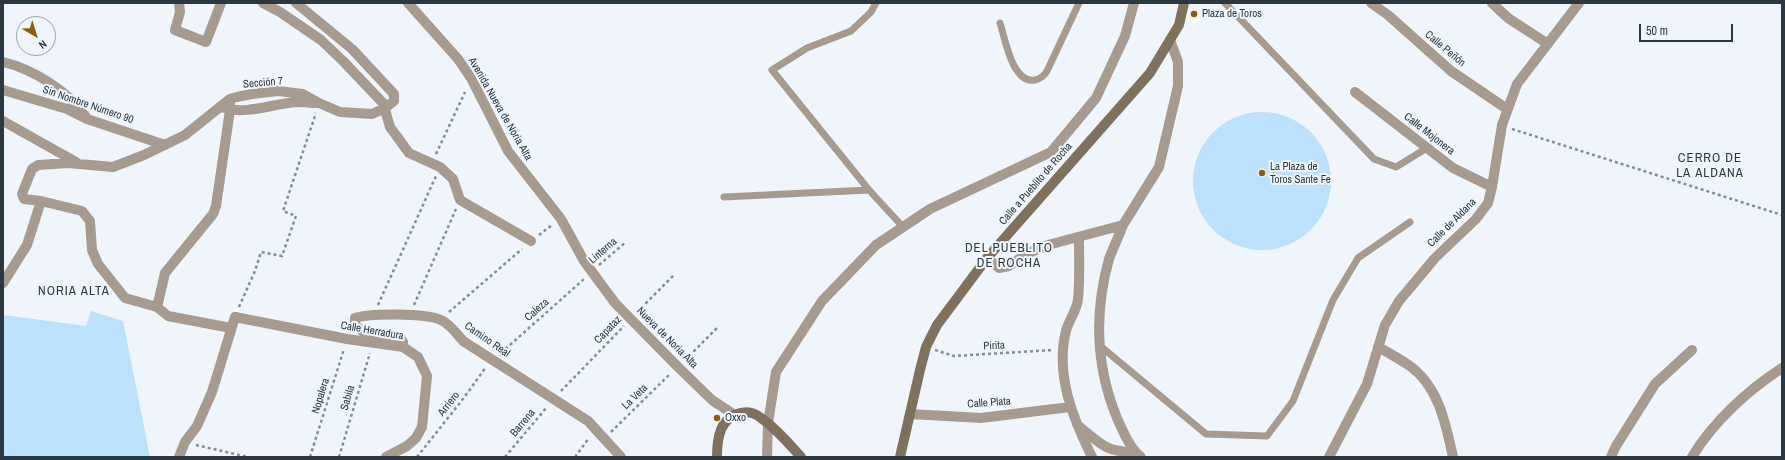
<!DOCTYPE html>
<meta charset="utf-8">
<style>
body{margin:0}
#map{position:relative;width:1785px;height:460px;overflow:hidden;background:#eff5fa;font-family:"Archivo Narrow",sans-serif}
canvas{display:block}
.frame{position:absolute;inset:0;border:4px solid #2b3842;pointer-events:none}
.north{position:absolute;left:16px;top:16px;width:40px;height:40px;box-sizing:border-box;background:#eff5fa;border:1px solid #a1a9b0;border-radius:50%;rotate:142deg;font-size:11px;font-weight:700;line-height:16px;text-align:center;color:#2b3842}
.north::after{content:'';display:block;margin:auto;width:14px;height:18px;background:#8e5d08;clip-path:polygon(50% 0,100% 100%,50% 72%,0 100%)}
.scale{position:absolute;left:1639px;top:24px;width:94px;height:18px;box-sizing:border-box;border:2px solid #2b3842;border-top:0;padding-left:5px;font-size:12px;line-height:14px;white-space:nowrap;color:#2b3842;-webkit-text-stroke:3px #eff5fa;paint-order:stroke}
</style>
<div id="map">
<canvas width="1785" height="460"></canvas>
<div class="frame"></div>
<div class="north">N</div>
<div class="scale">50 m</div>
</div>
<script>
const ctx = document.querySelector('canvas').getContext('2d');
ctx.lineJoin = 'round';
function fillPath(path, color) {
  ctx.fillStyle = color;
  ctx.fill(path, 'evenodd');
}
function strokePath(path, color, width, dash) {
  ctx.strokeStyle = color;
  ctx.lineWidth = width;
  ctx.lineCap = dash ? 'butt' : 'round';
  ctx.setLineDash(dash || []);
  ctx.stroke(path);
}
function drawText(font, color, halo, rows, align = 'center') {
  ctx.font = font + ' "Archivo Narrow",sans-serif';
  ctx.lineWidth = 4;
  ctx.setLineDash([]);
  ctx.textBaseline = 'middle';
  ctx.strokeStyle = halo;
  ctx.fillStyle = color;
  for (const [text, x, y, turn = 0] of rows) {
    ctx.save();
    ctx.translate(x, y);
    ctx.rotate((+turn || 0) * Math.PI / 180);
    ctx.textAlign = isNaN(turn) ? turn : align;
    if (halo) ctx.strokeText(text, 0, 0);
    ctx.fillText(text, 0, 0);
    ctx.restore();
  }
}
const green = new Path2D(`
 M1193 181a69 69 0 1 1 138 0a69 69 0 1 1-138 0Z
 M91,311L123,321L150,457H3V315L86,326Z`);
const path = new Path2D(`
 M1512,129L1782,215
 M436,154L465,92
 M539,235L552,225
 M599,265L626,242
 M378,305L436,176
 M414,305L456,209
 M239,307L255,271L261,252L282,256L296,216L283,211L316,113
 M449,312L522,249
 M637,312L675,274
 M935,350L954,356L1053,350
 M501,353L584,279
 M685,360L719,326
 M561,391L624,326
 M611,432L670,374
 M196,445L248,457
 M310,457L344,349
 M339,457L370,353
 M417,457L463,399L486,367
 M505,457L547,407
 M575,457L589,438`);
const lane = new Path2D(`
 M876,3L871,12L851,31L807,48L772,70L869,190L903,227
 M1225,3L1374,159L1396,167L1427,148
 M1000,23C1005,38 1012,84 1035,80C1040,79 1044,76 1047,71L1079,3
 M724,197L869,190
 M1099,345L1206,434L1267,436L1293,401L1333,300L1358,258L1410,222`);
const street = new Path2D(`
 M179,3L180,12L175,30L206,42L221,3
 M263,3L280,12L321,40L343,61L383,103L390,127L409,153L440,167L453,179L460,200L531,241
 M408,3L458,59L471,78L508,151L561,219L584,261L615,303L678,367L712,400L733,414
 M1371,3L1388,15L1451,71L1507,109
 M1492,3L1508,18L1548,44
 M3,62C33,69 68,91 86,117
 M3,90L67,109L87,119L165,145
 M1355,92L1453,168L1492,187
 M224,108C248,115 274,103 298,102C304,102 311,103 317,103
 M3,121L76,162
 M1123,225C1119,236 1113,248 1109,259C1094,313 1096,367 1117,418C1123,431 1130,449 1141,457
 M1079,238C1079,258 1080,279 1078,299C1077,310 1069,320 1066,331C1055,374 1073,419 1092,457
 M987,258L999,268L1009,266L1026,254L1048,245L1123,225L1159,167L1178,86V62L1170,40
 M3,283L27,245L41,201
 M157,307L165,273L213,214L216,206L230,110V99
 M231,328L168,316L157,307L125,298L98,264L92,250L90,221L82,211L41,201L24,199L22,194L32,169L38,165L68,163L113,167L144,155L185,135L230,99L237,97L252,94L278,91L303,94L319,103L340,112L372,114L385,108L394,101V94L352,49L296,3
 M403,347V342L399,336L362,331L355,325V318C370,313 426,313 441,320C450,324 456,333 463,341L588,421L621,457
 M1378,347C1389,353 1400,359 1410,366C1439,387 1446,425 1453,457
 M910,414L981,418L1070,407
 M1080,427C1103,446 1105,451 1136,453
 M179,457L185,442L197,426L212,392L235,317L347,339L403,347L418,357L427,376L422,427L416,438L407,446L386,457
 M767,457L768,423L776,372L822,301L876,245L930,209L1051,152L1096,98L1125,36L1134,3
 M1329,457L1367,384L1385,325L1399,301L1435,258L1476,219L1488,203L1492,187L1502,125L1517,84L1579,3
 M1611,457L1616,446L1655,384L1692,350
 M1692,457C1713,422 1748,390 1782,368`);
const secondary = new Path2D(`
 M717,457C717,438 720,417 741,413C749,411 755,413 761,418C776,428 789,444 801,457
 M900,457L920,370L926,347L937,325L987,258L1150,73L1179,25L1184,3`);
const markers = [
 [1194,14,4,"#8e5d08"],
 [1262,173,4,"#8e5d08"],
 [717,418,4,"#8e5d08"]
];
const poiNames = [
 ["Plaza de Toros",1202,14],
 ["La Plaza de",1270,167],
 ["Toros Sante Fe",1270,180],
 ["Oxxo",725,418]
];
const streetNames = [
 ["Calle Peñón",1445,49,40],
 ["Sección 7",263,83,-5],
 ["Sin Nombre Número 90",88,105,19],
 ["Avenida Nueva de Noria Alta",500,109,60],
 ["Calle Mojonera",1429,134,38],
 ["Calle a Pueblito de Rocha",1036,184,-49],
 ["Calle de Aldana",1452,223,-45],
 ["Linterna",603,251,-41],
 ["Caleza",537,310,-42],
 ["Capataz",608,330,-46],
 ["Calle Herradura",372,331,10],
 ["Nueva de Noria Alta",667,338,45],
 ["Camino Real",487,340,35],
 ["Pirita",994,346,-3],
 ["Nopalera",321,396,-73],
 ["La Veta",635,397,-44],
 ["Sabila",348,398,-74],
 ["Calle Plata",989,403,-4],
 ["Arriero",449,404,-52],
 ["Barrena",523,423,-50]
];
const quarterNames = [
 ["CERRO DE",1710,159],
 ["LA ALDANA",1710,174],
 ["DEL PUEBLITO",1009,249],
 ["DE ROCHA",1009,264],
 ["NORIA ALTA",74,292]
];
fillPath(green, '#bbe1fc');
strokePath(path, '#838d95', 2.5, [3, 3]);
strokePath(lane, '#a69b8e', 7);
strokePath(street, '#a69b8e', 10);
strokePath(secondary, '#80715e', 10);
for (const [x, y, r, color] of markers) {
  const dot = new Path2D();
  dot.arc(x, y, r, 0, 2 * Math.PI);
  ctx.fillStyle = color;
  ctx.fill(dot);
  strokePath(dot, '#eff5fa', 1.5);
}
drawText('11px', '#2b3842', '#eff5fa', poiNames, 'left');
drawText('11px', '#2b3842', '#eff5fa', streetNames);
ctx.letterSpacing = '1px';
drawText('13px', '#2b3842', '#eff5fa', quarterNames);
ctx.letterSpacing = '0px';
</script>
